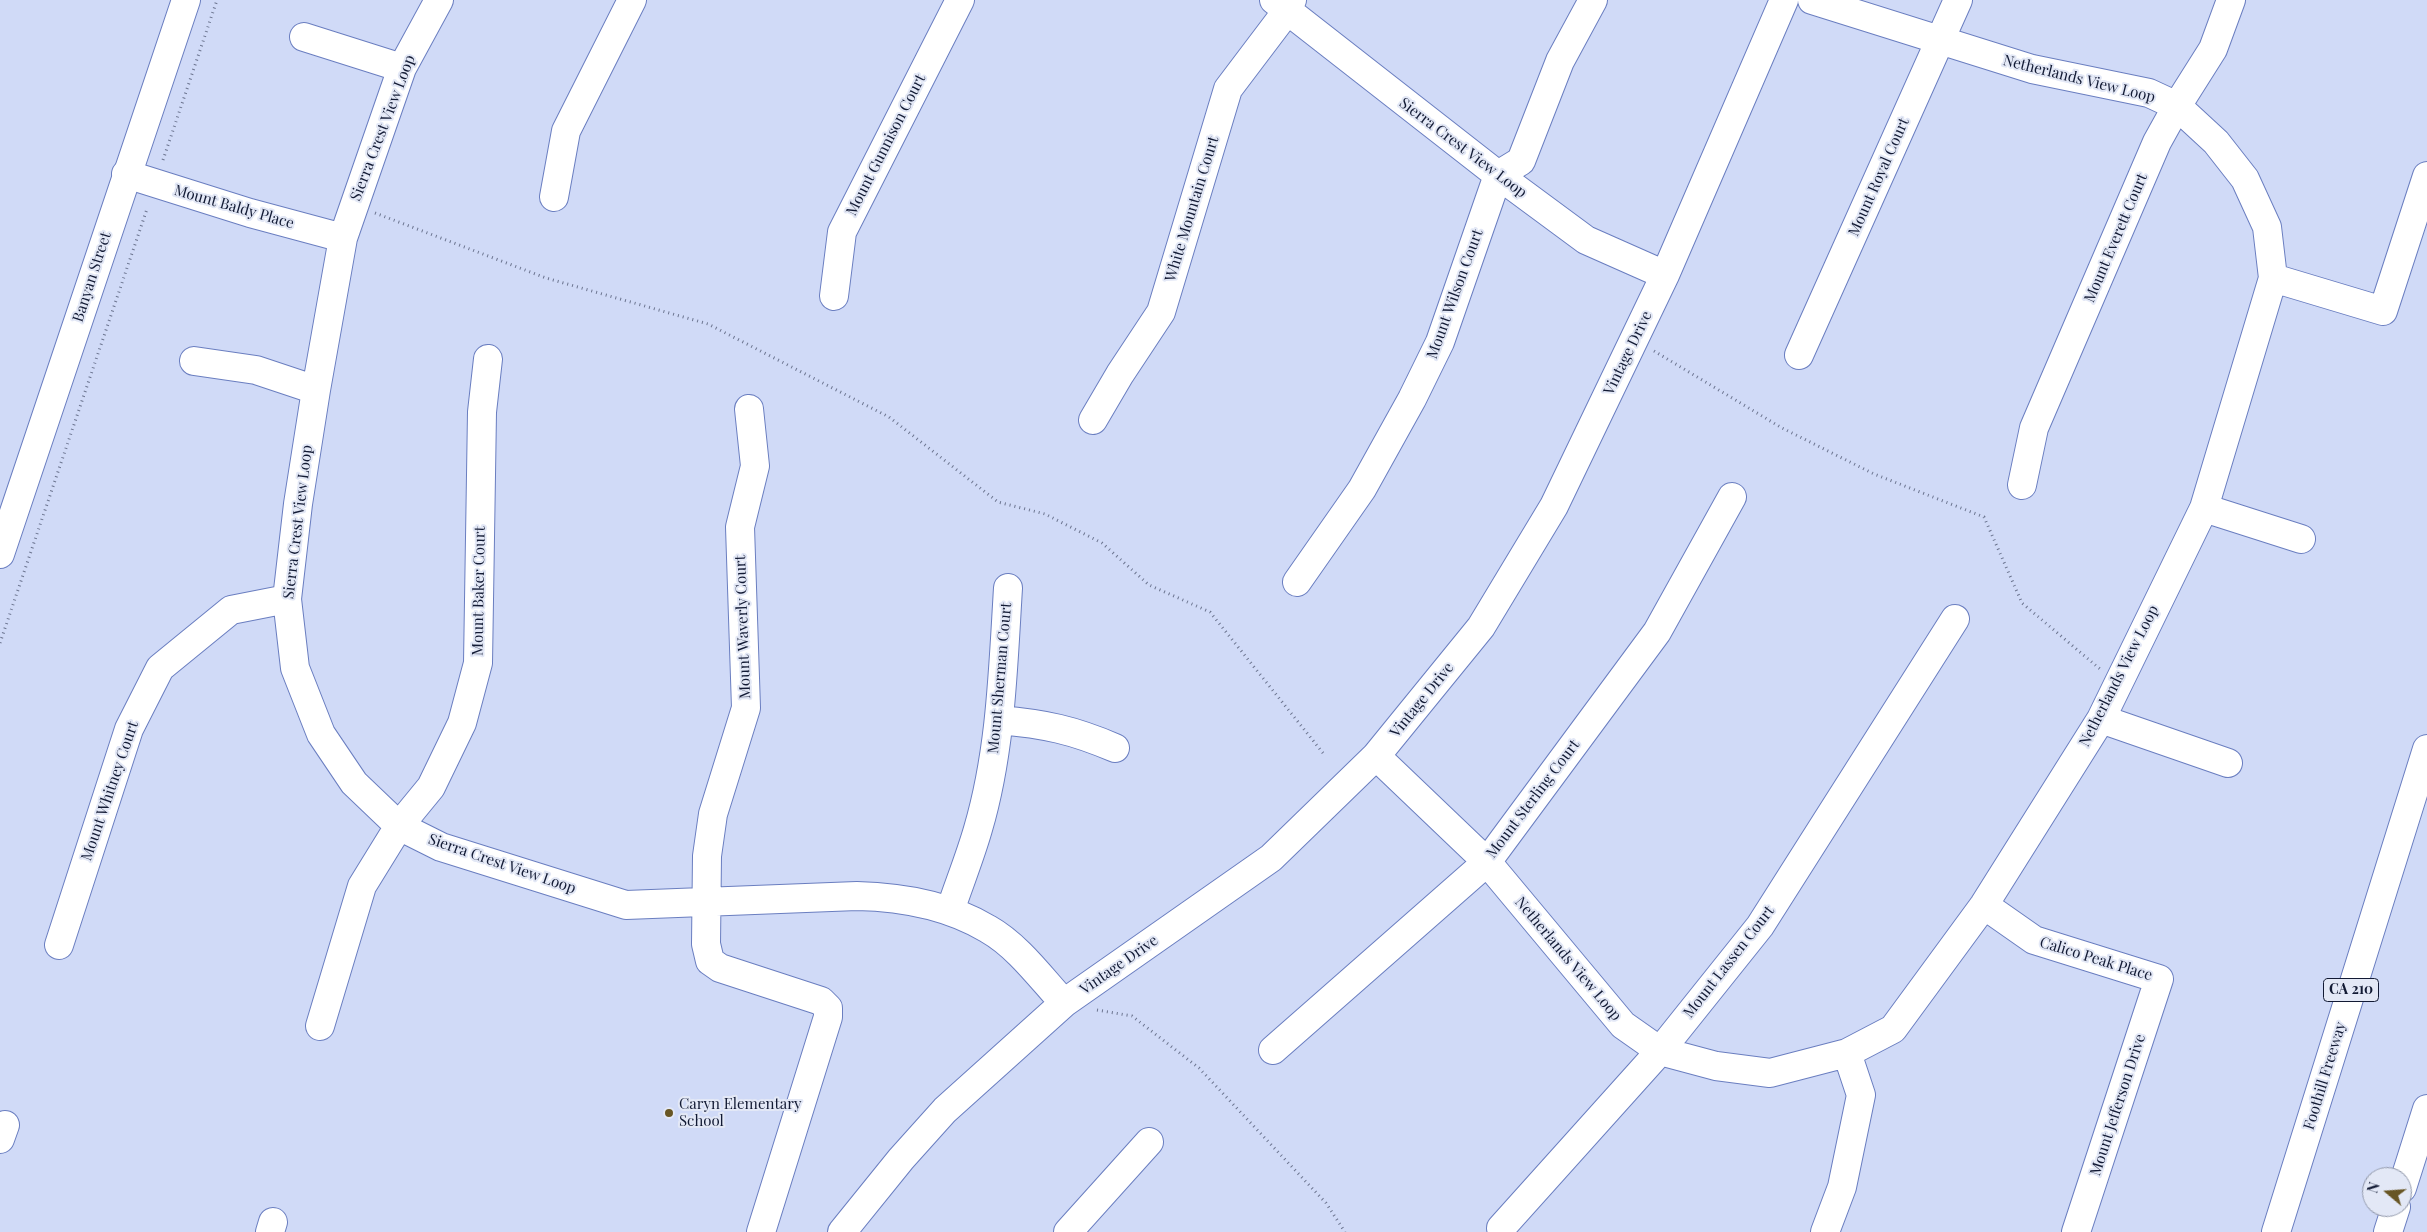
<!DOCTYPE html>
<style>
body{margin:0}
#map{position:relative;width:2427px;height:1232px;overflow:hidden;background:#d0daf7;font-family:"Playfair Display",serif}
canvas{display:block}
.north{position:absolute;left:2362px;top:1167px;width:50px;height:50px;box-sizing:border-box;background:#e3e8f6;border:1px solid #8f96a8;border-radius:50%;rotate:288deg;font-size:14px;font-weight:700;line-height:20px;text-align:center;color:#121a34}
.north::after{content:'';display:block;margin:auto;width:18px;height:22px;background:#685624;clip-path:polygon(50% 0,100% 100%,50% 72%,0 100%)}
</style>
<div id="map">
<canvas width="2427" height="1232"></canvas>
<div class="north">N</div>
</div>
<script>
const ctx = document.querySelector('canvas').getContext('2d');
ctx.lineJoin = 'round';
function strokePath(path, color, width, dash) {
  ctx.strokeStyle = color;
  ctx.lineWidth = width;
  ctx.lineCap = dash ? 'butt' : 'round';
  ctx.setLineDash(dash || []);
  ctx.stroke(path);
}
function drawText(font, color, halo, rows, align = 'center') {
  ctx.font = font + ' "Playfair Display",serif';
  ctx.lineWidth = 4;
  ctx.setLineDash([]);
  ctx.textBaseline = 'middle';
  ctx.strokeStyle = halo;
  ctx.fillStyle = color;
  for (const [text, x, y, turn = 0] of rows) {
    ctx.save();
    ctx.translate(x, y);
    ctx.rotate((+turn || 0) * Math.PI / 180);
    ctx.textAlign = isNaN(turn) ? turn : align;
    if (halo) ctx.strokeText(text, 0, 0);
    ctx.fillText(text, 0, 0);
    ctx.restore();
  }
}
const path = new Path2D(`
 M163,160L217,0
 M375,213L546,278L708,324L889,417L998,502L1045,514L1102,543L1149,585L1210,612L1323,753
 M1654,351L1782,428L1874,474L1984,517L2022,603L2100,669
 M0,643L147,209
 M1097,1010L1132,1016L1199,1068L1326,1203L1345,1232`);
const minor = new Path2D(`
 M439,0L402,68L343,238L316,390L298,504L287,599L295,668L321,734L354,783L399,826L441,847L626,905L857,896C902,897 948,905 988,929C1018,946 1041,978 1064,1003
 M1274,0L1498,175L1586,240L1665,275
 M304,37L402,68
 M126,174L250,213L343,238
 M554,197L566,131L632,0
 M2273,278L2383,311L2427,176
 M834,296L842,232L960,0
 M1799,355L1958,0
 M194,361L256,370L316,390
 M749,409L755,466L740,527L746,708L713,814L707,856L706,944L710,961L720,968L821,1001L828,1008V1017L761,1232
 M1093,420L1120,374L1161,312L1228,89L1287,11L1292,0
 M2022,485L2034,428L2157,142L2177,106L2213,49L2231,0
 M2204,508L2301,539
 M1297,582L1362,489L1412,399L1440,342L1498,175L1521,161L1560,61L1593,0
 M2101,719L2228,763
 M999,720C1045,724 1073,730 1115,748
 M1376,756L1487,862L1623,1025L1660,1051L1716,1066L1770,1073L1847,1053L1893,1029L1984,905L2101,719L2204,508L2273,278L2267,227L2245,179L2216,142L2177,106L2149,93L2032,69L1812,0
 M1984,905L2034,940L2159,979L2076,1232
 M950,911C959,884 970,857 978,829C1001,751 1003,669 1008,588
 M59,945L129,729L160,668L231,610L287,599
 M320,1026L362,886L399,826L431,787L462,723L478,663L482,412L488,359
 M1273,1050L1487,862L1657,632L1732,497
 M0,1139L5,1125
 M1501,1228L1660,1051L1760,926L1955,619
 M270,1232L273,1222
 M842,1232L901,1159L945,1110L1064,1003L1271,858L1376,756L1481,627L1554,506L1665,275L1784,0
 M1068,1232L1149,1142
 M1825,1232L1842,1187L1861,1095L1847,1053`);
const major = new Path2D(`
 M0,554L186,0`);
const highway = new Path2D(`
 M2402,1188L2427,1109
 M2276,1232L2427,749
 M2388,1232L2396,1207`);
const markers = [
 [669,1113,5,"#685624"]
];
const shields = [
 [2351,990,55]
];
const shieldNames = [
 ["CA 210",2351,990]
];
const streetNames = [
 ["Netherlands View Loop",2079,79,14],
 ["Sierra Crest View Loop",383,128,-69],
 ["Mount Gunnison Court",886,145,-63],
 ["Sierra Crest View Loop",1463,148,37],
 ["Mount Royal Court",1879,177,-66],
 ["Mount Baldy Place",234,207,16],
 ["White Mountain Court",1192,209,-73],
 ["Mount Everett Court",2116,238,-67],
 ["Banyan Street",92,277,-72],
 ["Mount Wilson Court",1455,294,-70],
 ["Vintage Drive",1628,353,-64],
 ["Sierra Crest View Loop",298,522,-83],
 ["Mount Baker Court",479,591,-89],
 ["Mount Waverly Court",743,627,-92],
 ["Netherlands View Loop",2119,676,-63],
 ["Mount Sherman Court",1000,678,-85],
 ["Vintage Drive",1422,700,-51],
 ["Mount Whitney Court",110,791,-71],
 ["Mount Sterling Court",1533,799,-53],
 ["Sierra Crest View Loop",502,864,19],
 ["Netherlands View Loop",1568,959,50],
 ["Calico Peak Place",2096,959,17],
 ["Mount Lassen Court",1729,962,-52],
 ["Vintage Drive",1119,965,-35],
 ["Foothill Freeway",2325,1076,-73],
 ["Mount Jefferson Drive",2118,1105,-72]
];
const poiNames = [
 ["Caryn Elementary",679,1104],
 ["School",679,1121]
];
strokePath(minor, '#6a7ec0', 30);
strokePath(major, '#6a7ec0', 30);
strokePath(highway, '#6a7ec0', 30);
strokePath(path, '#6c7590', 3, [1, 4]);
strokePath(minor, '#fff', 28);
strokePath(major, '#fff', 28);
strokePath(highway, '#fff', 28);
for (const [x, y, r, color] of markers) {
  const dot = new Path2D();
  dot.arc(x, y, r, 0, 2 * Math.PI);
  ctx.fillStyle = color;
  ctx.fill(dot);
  strokePath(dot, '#e3e8f6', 2);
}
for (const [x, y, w] of shields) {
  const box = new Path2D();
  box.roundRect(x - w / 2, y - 11.5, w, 23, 4);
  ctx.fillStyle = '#e3e8f6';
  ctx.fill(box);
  strokePath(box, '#121a34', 1);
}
drawText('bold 14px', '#121a34', null, shieldNames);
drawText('15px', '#121a34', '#e3e8f6', streetNames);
drawText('15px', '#121a34', '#e3e8f6', poiNames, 'left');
</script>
